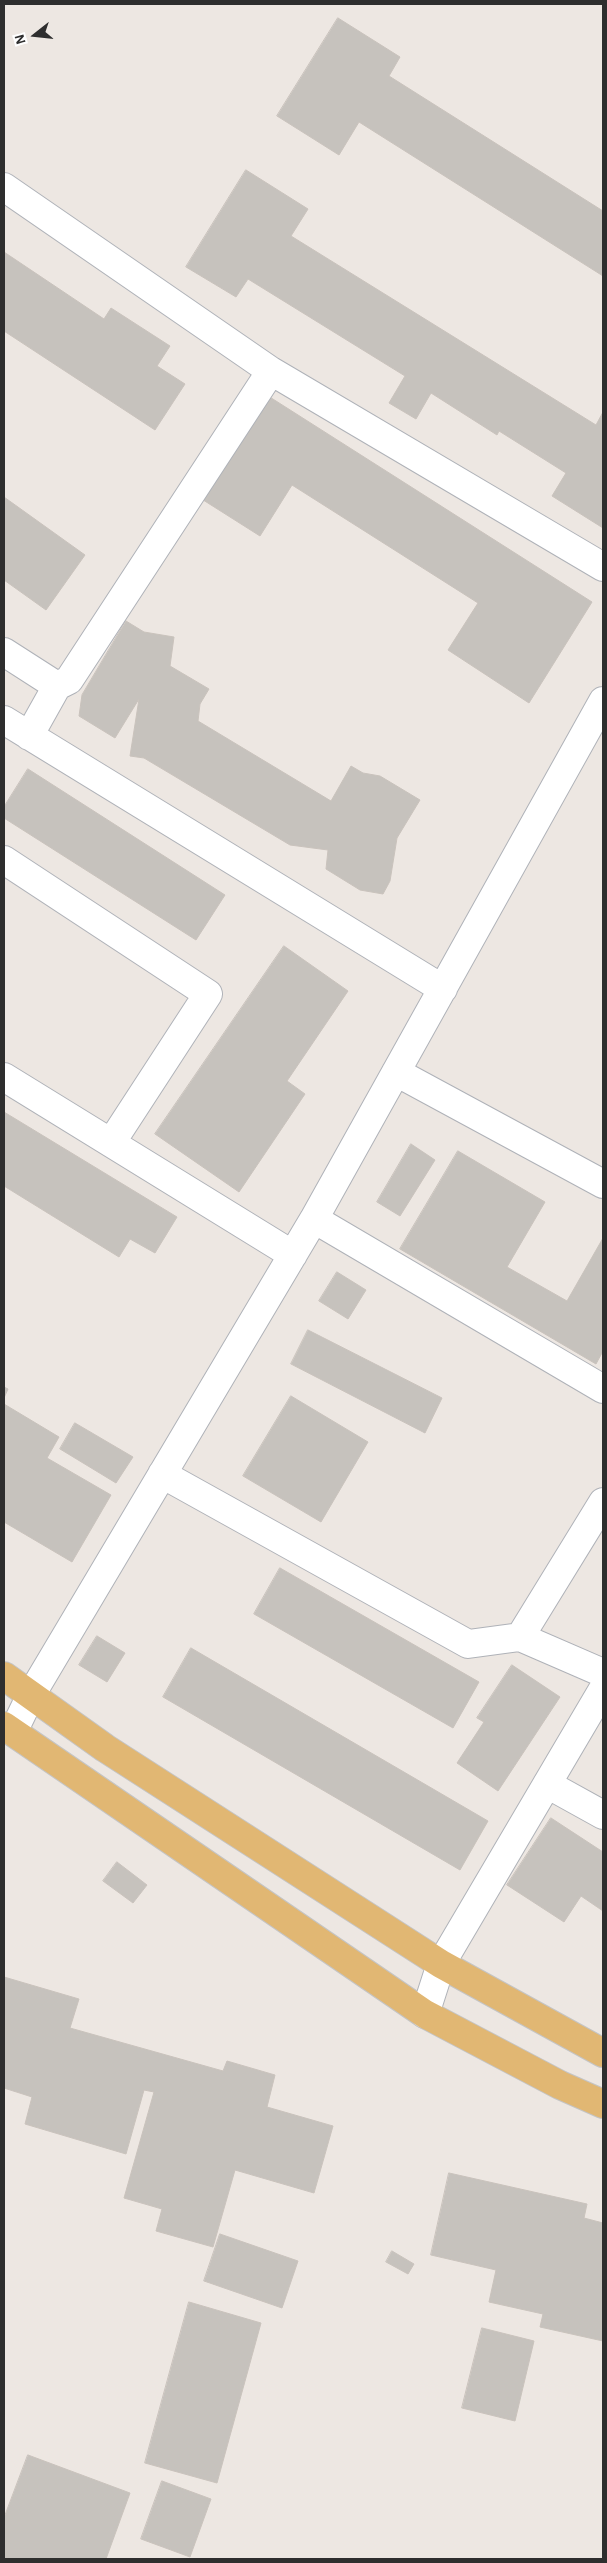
<!DOCTYPE html>
<style>
body{margin:0}
#map{position:relative;width:607px;height:2563px;overflow:hidden;background:#ede7e2;font-family:"Alegreya Sans",sans-serif}
canvas{display:block}
.frame{position:absolute;inset:0;border:5px solid #2e2e2e;pointer-events:none}
.north{position:absolute;left:10px;top:10px;width:50px;height:50px;-webkit-text-stroke:4px #fff;paint-order:stroke;rotate:254deg;font-size:14px;font-weight:700;line-height:20px;text-align:center;color:#2e2e2e}
.north::after{content:'';display:block;margin:auto;width:18px;height:22px;background:#2e2e2e;clip-path:polygon(50% 0,100% 100%,50% 72%,0 100%)}
</style>
<div id="map">
<canvas width="607" height="2563"></canvas>
<div class="frame"></div>
<div class="north">N</div>
</div>
<script>
const ctx = document.querySelector('canvas').getContext('2d');
ctx.lineJoin = 'round';
function fillPath(path, color) {
  ctx.fillStyle = color;
  ctx.fill(path, 'evenodd');
}
function strokePath(path, color, width, dash) {
  ctx.strokeStyle = color;
  ctx.lineWidth = width;
  ctx.lineCap = dash ? 'butt' : 'round';
  ctx.setLineDash(dash || []);
  ctx.stroke(path);
}
const building = new Path2D(`
 M338,18L400,57L389,76L603,211V276L359,122L339,155L277,116Z
 M246,170L308,209L291,236L596,425L603,412V528L552,496L566,473L499,431L497,435L431,393L416,419L389,403L405,376L248,279L236,297L186,267Z
 M4,252L104,319L111,308L170,346L157,366L185,384L155,430L4,331Z
 M265,394L592,602L529,703L448,650L478,603L292,485L260,536L200,498Z
 M4,497L85,555L46,610L4,580Z
 M126,621L144,632L174,637L170,666L209,689L200,704L198,721L331,801L351,766L363,773L380,776L420,800L397,838L390,881L383,894L360,890L326,869L328,850L290,845L144,758L130,756L139,699L115,738L79,716L82,695Z
 M28,769L225,895L196,940L4,818V807Z
 M284,946L348,991L287,1081L305,1094L239,1192L155,1134Z
 M4,1112L177,1217L155,1253L130,1239L119,1257L4,1186Z
 M411,1144L435,1160L400,1216L377,1202Z
 M458,1151L545,1202L507,1267L567,1301L603,1238V1351L596,1364L400,1249Z
 M337,1272L366,1290L348,1319L319,1301Z
 M308,1330L442,1398L425,1433L291,1364Z
 M4,1387L8,1389L4,1398Z
 M291,1396L368,1442L321,1522L243,1476Z
 M4,1404L59,1437L47,1458L111,1495L72,1562L4,1522Z
 M75,1423L133,1457L116,1483L60,1449Z
 M280,1568L479,1682L453,1728L254,1614Z
 M97,1636L125,1653L107,1682L79,1665Z
 M191,1648L488,1821L460,1870L163,1697Z
 M512,1665L560,1697L498,1791L457,1763L484,1722L477,1718Z
 M551,1818L603,1852V1911L581,1896L564,1922L507,1885Z
 M117,1862L147,1885L133,1903L103,1881Z
 M4,1977L79,1999L70,2028L223,2071L227,2061L275,2075L267,2107L333,2126L314,2193L235,2170L213,2247L156,2231L162,2209L124,2198L154,2092L144,2090L126,2154L25,2124L32,2097L4,2088Z
 M449,2173L587,2204L584,2218L603,2223V2341L540,2327L543,2314L489,2302L496,2270L431,2255Z
 M220,2234L298,2261L282,2308L204,2281Z
 M392,2251L414,2264L408,2274L386,2262Z
 M189,2302L261,2323L217,2483L145,2463Z
 M482,2328L534,2341L515,2421L462,2408Z
 M28,2455L130,2493L106,2559H4V2518Z
 M162,2481L211,2499L190,2557L141,2539Z`);
const minor = new Path2D(`
 M4,187L271,371L603,567
 M4,652L57,686
 M4,720L443,989
 M29,736L57,686L69,680L271,371
 M4,860L208,994L111,1143
 M396,1072L603,1184
 M4,1077L293,1255
 M314,1219L603,1389
 M162,1474L468,1644L520,1637L603,1502
 M520,1637L603,1673
 M13,1732L31,1695L314,1219L603,701
 M547,1784L603,1815
 M425,2014L441,1964L603,1689`);
const major = new Path2D(`
 M4,1676L105,1748L441,1964L603,2053
 M4,1726L425,2014L560,2085L603,2104`);
fillPath(building, '#c6c2bd');
strokePath(building, '#c9c2bc', 1);
strokePath(minor, '#afb2b8', 30);
strokePath(major, '#c4c4c4', 30);
strokePath(minor, '#fff', 28);
strokePath(major, '#e1b773', 28);
</script>
